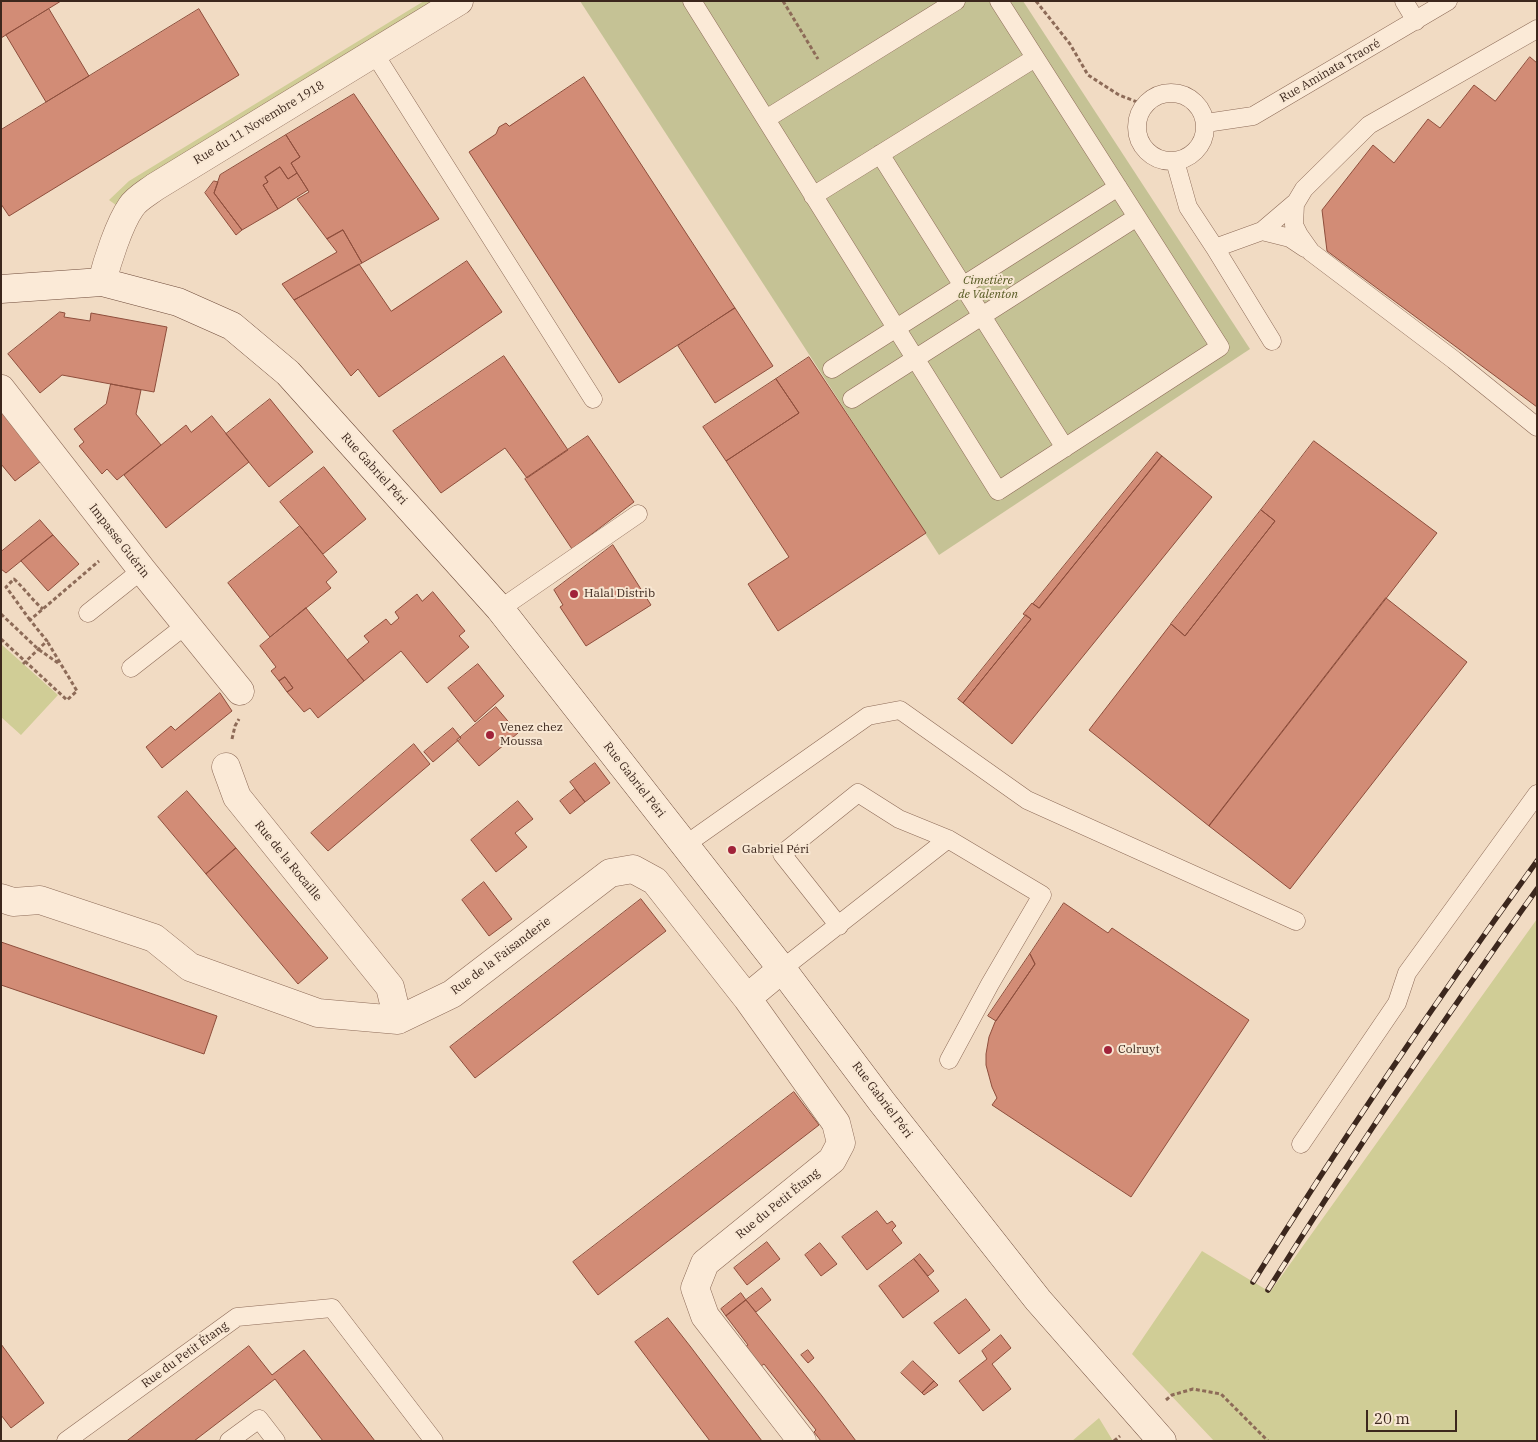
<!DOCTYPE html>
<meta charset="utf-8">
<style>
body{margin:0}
#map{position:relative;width:1538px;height:1442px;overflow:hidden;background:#f1dbc3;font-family:"IBM Plex Serif",serif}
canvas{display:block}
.frame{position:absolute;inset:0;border:2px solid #3c271d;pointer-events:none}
.scale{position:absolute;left:1366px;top:1410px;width:91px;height:22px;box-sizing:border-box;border:2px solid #3c271d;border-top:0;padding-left:6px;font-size:15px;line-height:18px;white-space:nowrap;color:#3c271d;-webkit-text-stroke:4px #f8e7d3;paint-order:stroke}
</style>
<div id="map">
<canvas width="1538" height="1442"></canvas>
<div class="frame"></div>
<div class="scale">20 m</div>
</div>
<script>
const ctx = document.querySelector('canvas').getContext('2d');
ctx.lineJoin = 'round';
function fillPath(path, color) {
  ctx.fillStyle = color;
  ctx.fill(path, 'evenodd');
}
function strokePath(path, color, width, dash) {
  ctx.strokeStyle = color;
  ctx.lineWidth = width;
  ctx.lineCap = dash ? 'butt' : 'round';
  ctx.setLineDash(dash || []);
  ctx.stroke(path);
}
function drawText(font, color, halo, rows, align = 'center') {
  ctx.font = font + ' "IBM Plex Serif",serif';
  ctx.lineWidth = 4;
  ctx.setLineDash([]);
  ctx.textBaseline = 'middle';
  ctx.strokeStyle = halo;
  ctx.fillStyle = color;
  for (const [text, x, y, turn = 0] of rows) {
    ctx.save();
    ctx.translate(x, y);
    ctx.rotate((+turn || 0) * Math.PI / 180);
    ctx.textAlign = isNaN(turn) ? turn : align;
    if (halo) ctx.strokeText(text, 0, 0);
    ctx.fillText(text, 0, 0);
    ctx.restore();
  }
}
const green = new Path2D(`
 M424,1H445L120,208L109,200L129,181Z
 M1,644L58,695L21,735L1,717Z
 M1537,919V1441H1214L1132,1354L1202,1251L1270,1292Z
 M1099,1418L1113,1441H1072Z`);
const cemetery = new Path2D(`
 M580,1H1023L1250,349L939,555Z`);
const building = new Path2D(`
 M1,1H61L1,38Z
 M49,9L89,76L46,102L6,35Z
 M199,9L239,75L9,216L1,204V130Z
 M1530,57L1537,63V407L1327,251L1322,210L1373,145L1394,163L1428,119L1440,128L1474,85L1495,101Z
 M584,77L735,308L619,383L469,152L496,134L499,127L506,123L509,126Z
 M354,94L439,219L362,263L343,230L327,239L297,199L309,192L291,163L300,157L286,135Z
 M286,135L300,157L291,163L297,173L288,179L280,167L265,177L268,182L263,185L278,209L242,230L214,193L220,175Z
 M280,167L288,179L297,173L308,190L278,209L263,185L268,182L265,177Z
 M214,181L218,182L214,193L242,230L236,235L205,193Z
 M343,230L362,263L294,300L282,284L337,252L327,239Z
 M467,261L502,312L379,397L358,369L351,376L294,300L359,264L391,311Z
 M735,308L773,366L715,403L678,346Z
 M60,312L65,313L64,317L90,321L91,313L167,327L154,392L62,375L40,393L8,354Z
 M504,356L568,450L527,478L505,448L441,493L393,431Z
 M809,357L926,533L778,631L748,584L789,557L726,461L799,413L776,379Z
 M776,379L799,413L726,461L703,427Z
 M111,384L141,390L136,414L161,445L117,480L107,469L102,474L79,446L84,442L74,429L106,404Z
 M270,399L313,452L269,487L226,434Z
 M1,411L41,461L15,481L1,464Z
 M212,416L249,462L166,528L124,475L186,425L191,432Z
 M588,436L634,502L572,549L525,479Z
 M1314,441L1437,533L1209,826L1089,730L1171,624L1185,636L1275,521L1261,510Z
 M1157,452L1162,456L1039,608L1033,604Z
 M1162,456L1212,497L1012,744L963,703L1031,619L1023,614L1032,603L1039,608Z
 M324,467L366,519L323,554L280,502Z
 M1261,510L1275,521L1185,636L1171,624Z
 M40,520L53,535L6,573L1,569V552Z
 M300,526L337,572L326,582L331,588L270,637L228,583Z
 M53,535L79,564L48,591L21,561Z
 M613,545L651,605L586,646L560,607L563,605L554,590Z
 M433,592L465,631L459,636L469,647L427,683L401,651L364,681L347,660L369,642L364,636L386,619L391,625L399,618L395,612L417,594L422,601Z
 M1386,598L1467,662L1290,889L1209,826Z
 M306,608L364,681L318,718L310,708L304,712L287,692L293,688L285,677L279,681L271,671L276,667L260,646Z
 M1026,615L1031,619L963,703L958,699Z
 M478,664L504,696L475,722L448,688Z
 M285,677L293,688L287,692L279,681Z
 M220,693L232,711L162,768L146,747L171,726L175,730Z
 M496,707L518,733L479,766L457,740Z
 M453,728L461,738L433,762L424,752Z
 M414,744L430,764L328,851L311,833Z
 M595,763L610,783L585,802L570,782Z
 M575,789L585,802L570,814L560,801Z
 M187,791L236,848L206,874L158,817Z
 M518,801L533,819L515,833L527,847L496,872L471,840Z
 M236,848L328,958L298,984L206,874Z
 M484,882L512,919L489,936L462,900Z
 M641,899L666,931L475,1078L450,1047Z
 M1064,903L1108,933L1112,928L1249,1020L1131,1197L992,1105L997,1098L992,1087L986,1065V1054L989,1037L995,1022L1035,964L1030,954Z
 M1,942L217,1016L204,1054L1,985Z
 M1030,954L1035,964L996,1021L988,1016Z
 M794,1092L819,1125L598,1295L573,1262Z
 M877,1211L887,1224L892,1221L896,1226L892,1230L902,1243L867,1270L842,1237Z
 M767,1242L780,1259L747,1285L734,1268Z
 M820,1243L837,1264L821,1276L805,1255Z
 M920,1254L934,1271L928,1276L914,1259Z
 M914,1259L939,1291L903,1318L879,1286Z
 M762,1288L771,1300L756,1312L746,1300Z
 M741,1293L746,1300L726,1316L721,1309Z
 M966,1299L990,1330L959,1354L934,1323Z
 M746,1300L822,1396L856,1441H821L814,1432L816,1430L764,1364L761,1366L745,1347L748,1345L726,1316Z
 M668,1318L690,1346L762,1441H710L635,1342Z
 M1001,1335L1011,1348L992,1364L1011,1389L983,1411L959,1381L987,1359L982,1351Z
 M1,1344L44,1403L11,1428L1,1415Z
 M249,1346L272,1375L304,1350L375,1441H323L275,1379L194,1441H127Z
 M808,1350L814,1358L808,1363L801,1355Z
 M913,1361L934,1381L922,1393L901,1373Z
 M934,1381L938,1385L924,1395L922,1393Z`);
const path = new Path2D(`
 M783,1L818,59
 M1036,1L1070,44L1088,75L1119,95L1145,105
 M1,614L38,649L58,663
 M30,620L6,587L14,579C25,589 32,600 43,609
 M1,639L67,700L77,691L47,641
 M23,664L47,641L30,620L99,561
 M232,739L235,726L239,719
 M1166,1400L1172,1395L1193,1389L1221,1394L1268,1441
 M1114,1441L1120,1436`);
const lane = new Path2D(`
 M692,1L998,491L1220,347L999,1
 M1404,1L1416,21
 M1537,29L1369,125L1304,189L1295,204L1294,225L1299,235L1311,252L1454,360L1537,427
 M374,53L593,399
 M1137 127a34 34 0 1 1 68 0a34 34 0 1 1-68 0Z
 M766,119L956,1
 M1206,123L1253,116L1448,1
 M880,154L1065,448
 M1175,161L1188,207L1215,248L1272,341
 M813,196L1035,58
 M1262,231L1290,238L1305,248
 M1215,248L1262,231L1296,202
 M832,369L1118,187
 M852,399L1137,217
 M500,609L638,514
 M88,613L142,570
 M131,668L186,625
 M685,845L868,716L900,710L1027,800L1296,921
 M839,926L782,854L858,793L899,819L948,839L1042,895L990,984L949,1060
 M782,969L948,839
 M1301,1144L1397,1003L1407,973L1537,794
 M66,1441L237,1317L332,1308L434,1441
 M229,1441L259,1419L276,1441`);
const street = new Path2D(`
 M102,282C107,262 119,224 131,207C136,199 147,193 155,187L459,1
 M1,389L142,570L240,691
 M226,767L237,797L390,987L398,1020
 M1,898L13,902L40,900L154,938L190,967L318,1013L398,1020L452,994L610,873L633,869L655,881L747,998L836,1123L841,1143L832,1160L705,1263L695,1288L705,1316L802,1441
 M747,998L782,969`);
const secondary = new Path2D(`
 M1,289L102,282L178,302L232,326L288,373L500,609L782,969L882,1102L1038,1300L1162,1441`);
const rail = new Path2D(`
 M1253,1282C1343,1138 1438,998 1537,861
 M1268,1290C1353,1154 1443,1020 1537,889`);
const markers = [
 [574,594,5,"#a1233a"],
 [490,735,5,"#a1233a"],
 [732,850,5,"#a1233a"],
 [1108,1050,5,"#a1233a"]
];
const streetNames = [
 ["Rue Aminata Traoré",1330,71,-30],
 ["Rue du 11 Novembre 1918",259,123,-31],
 ["Rue Gabriel Péri",374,469,48],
 ["Impasse Guérin",119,541,52],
 ["Rue Gabriel Péri",634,780,52],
 ["Rue de la Rocaille",288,861,51],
 ["Rue de la Faisanderie",501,956,-37],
 ["Rue Gabriel Péri",882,1100,53],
 ["Rue du Petit Étang",778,1204,-39],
 ["Rue du Petit Étang",185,1355,-36]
];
const parkNames = [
 ["Cimetière",988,281],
 ["de Valenton",988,295]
];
const poiNames = [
 ["Halal Distrib",584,594],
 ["Venez chez",500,728],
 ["Moussa",500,742],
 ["Gabriel Péri",742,850],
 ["Colruyt",1118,1050]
];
fillPath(green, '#d0cd96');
fillPath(cemetery, '#c5c295');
fillPath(building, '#d28c76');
strokePath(building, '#8e4e3c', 1);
strokePath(lane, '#8d6b58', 19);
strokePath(street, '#8d6b58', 29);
strokePath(secondary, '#6f4c3b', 29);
strokePath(path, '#8d6b58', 3, [4, 2.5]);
strokePath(lane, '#fbead7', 18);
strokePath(street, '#fbead7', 28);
strokePath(secondary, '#fbead7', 28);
strokePath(rail, '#3c271d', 5.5);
strokePath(rail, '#f8e7d3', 4, [11]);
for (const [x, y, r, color] of markers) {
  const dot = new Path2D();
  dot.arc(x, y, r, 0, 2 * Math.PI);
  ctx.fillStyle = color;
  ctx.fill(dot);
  strokePath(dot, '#f8e7d3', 2);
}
drawText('12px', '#3c271d', '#f8e7d3', streetNames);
drawText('italic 12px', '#565a22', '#f8e7d3', parkNames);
drawText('12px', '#3c271d', '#f8e7d3', poiNames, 'left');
</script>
